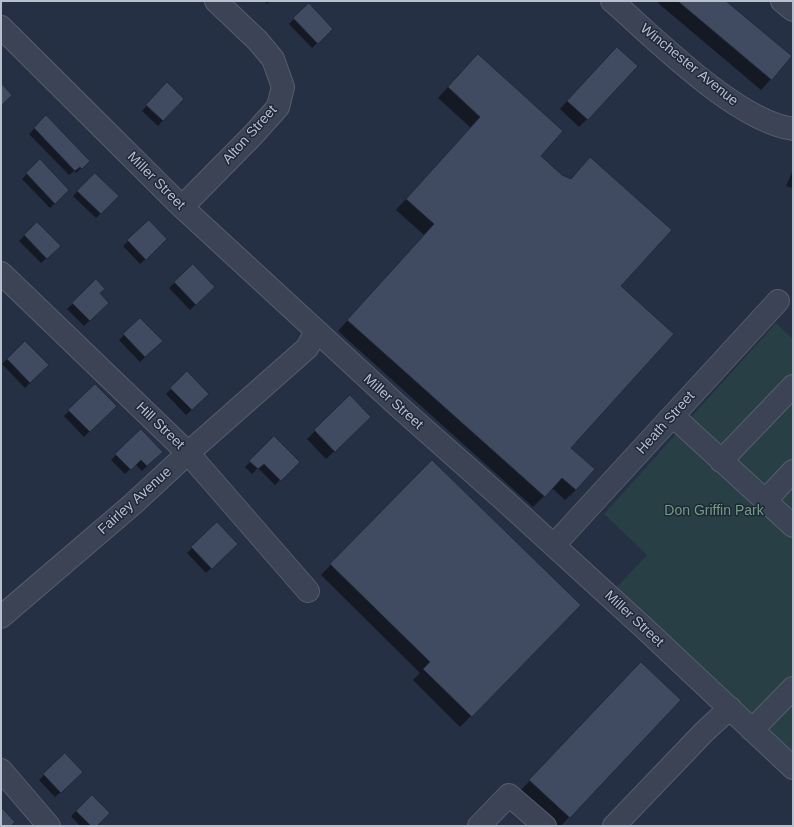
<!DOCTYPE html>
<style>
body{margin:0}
#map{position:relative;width:794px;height:827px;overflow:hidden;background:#263044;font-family:Arial,sans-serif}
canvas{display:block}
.frame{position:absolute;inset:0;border:2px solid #b8bfcd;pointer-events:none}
</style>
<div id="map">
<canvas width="794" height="827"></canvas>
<div class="frame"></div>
</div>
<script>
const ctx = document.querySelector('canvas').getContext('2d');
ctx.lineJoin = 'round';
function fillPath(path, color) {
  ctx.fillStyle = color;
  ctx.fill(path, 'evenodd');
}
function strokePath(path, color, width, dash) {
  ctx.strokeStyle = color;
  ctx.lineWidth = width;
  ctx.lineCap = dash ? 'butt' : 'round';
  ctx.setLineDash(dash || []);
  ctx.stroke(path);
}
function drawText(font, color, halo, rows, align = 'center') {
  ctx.font = font + ' Arial,sans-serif';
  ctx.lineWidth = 3;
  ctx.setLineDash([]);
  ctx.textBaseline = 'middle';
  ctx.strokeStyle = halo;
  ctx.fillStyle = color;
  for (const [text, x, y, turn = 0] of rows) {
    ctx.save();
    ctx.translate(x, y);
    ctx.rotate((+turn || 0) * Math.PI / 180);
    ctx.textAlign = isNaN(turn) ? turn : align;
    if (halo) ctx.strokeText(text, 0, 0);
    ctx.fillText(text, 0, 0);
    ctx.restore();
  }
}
const green = new Path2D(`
 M776,323L793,339V760L614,590L647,555L604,514Z`);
const shadow = new Path2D(`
 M264,1H270L267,4Z
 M659,1H724L771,79L761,90L658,3Z
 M309,5L332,29L312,48L289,24Z
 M609,56L587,119L579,127L560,109Z
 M467,66L539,156L561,175L570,179L580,169L620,286L570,448L576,490L565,500L552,488L533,507L338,331L424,235L396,210L471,128L438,98Z
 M162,89L163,120L158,126L142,111Z
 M46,117L89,161L76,173L74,171L69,175L29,134Z
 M40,161L68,190L50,208L22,179Z
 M793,170V188L786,186Z
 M95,174L117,196L96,218L73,196Z
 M149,221L166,239L140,264L123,246Z
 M37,223L59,246L41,263L19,241Z
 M193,266L214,287L190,310L169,288Z
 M96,281L99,293L108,303L84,326L67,309Z
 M140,319L161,341L140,362L119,340Z
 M25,342L48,365L25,388L2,364Z
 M187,373L208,394L186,415L166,394Z
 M95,385L115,406L84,437L64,416Z
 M350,397L370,417L326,459L307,439Z
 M141,431L161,452L142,471L135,464L125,474L111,460Z
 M274,438L298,462L275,485L258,468L252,474L245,467Z
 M432,461L580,605L460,727L413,680L420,673L321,575Z
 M217,523L237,544L206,573L187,553Z
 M631,674L569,817L561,826H557L520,791Z
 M65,754L82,772L55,797L39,780Z
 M92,796L96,826H80L71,816Z`);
const building = new Path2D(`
 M678,1H726L792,56L772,80Z
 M309,3L333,29L318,44L293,18Z
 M617,47L638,66L588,120L567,101Z
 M478,54L563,131L541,156L562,175L571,179L590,157L672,230L621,286L674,334L571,448L595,469L576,490L562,478L545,497L347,320L434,224L406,199L480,117L448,87Z
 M167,82L184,99L163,121L146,105Z
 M1,83L12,95L1,106Z
 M46,115L90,161L82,169L80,167L75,171L34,128Z
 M40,159L69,190L55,204L26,173Z
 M95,173L119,196L101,214L77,191Z
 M149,220L167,239L146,260L127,240Z
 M37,222L61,246L47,259L24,235Z
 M193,264L215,287L196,305L174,282Z
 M96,279L105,289L100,293L109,303L90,321L72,303Z
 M140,318L163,341L145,357L123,334Z
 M25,341L49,365L30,383L7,359Z
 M187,371L209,394L192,410L170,388Z
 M95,384L117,406L90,432L68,410Z
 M350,395L371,417L335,452L314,430Z
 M141,429L163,452L147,466L141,460L131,470L115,454Z
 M274,436L300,462L281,481L264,464L258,469L249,461Z
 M432,460L581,605L472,717L423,669L430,662L330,564Z
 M217,522L238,544L212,569L191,547Z
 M641,662L681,700L570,818L529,780Z
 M65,753L83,772L61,793L43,774Z
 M92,795L110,813L97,826H91L76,811Z
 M1,807L15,822L11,826H1Z`);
const minor = new Path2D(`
 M612,1C657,40 735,120 793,129
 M782,1L793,10
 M1,27L182,207L398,406L504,500L643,627L793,768
 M182,207L253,135L278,107L283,87L273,59L258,41L216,1
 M1,273L188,453L308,591
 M673,416L793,526
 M721,461L793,386
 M765,501L793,471
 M554,545L778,301
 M1,617L133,504L188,453L307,348L316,332
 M752,730L793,688
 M1,770L49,826
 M479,826L509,795L545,826
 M614,826L704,732L730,708`);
const streetNames = [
 ["Winchester Avenue",689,65,39],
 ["Alton Street",250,135,-48],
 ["Miller Street",156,181,45],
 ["Miller Street",393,402,42],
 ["Heath Street",666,423,-48],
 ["Hill Street",160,426,44],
 ["Fairley Avenue",135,501,-42],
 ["Miller Street",634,619,43]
];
const parkNames = [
 ["Don Griffin Park",714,511]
];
fillPath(green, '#283f45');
fillPath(shadow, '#0007');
fillPath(building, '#404b61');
strokePath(building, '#212a3b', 1);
strokePath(minor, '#565e6e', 24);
strokePath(minor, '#3b4354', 22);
drawText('14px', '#b8bfcd', '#1f2839', streetNames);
drawText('14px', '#6f9f7e', '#1f2839', parkNames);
</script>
